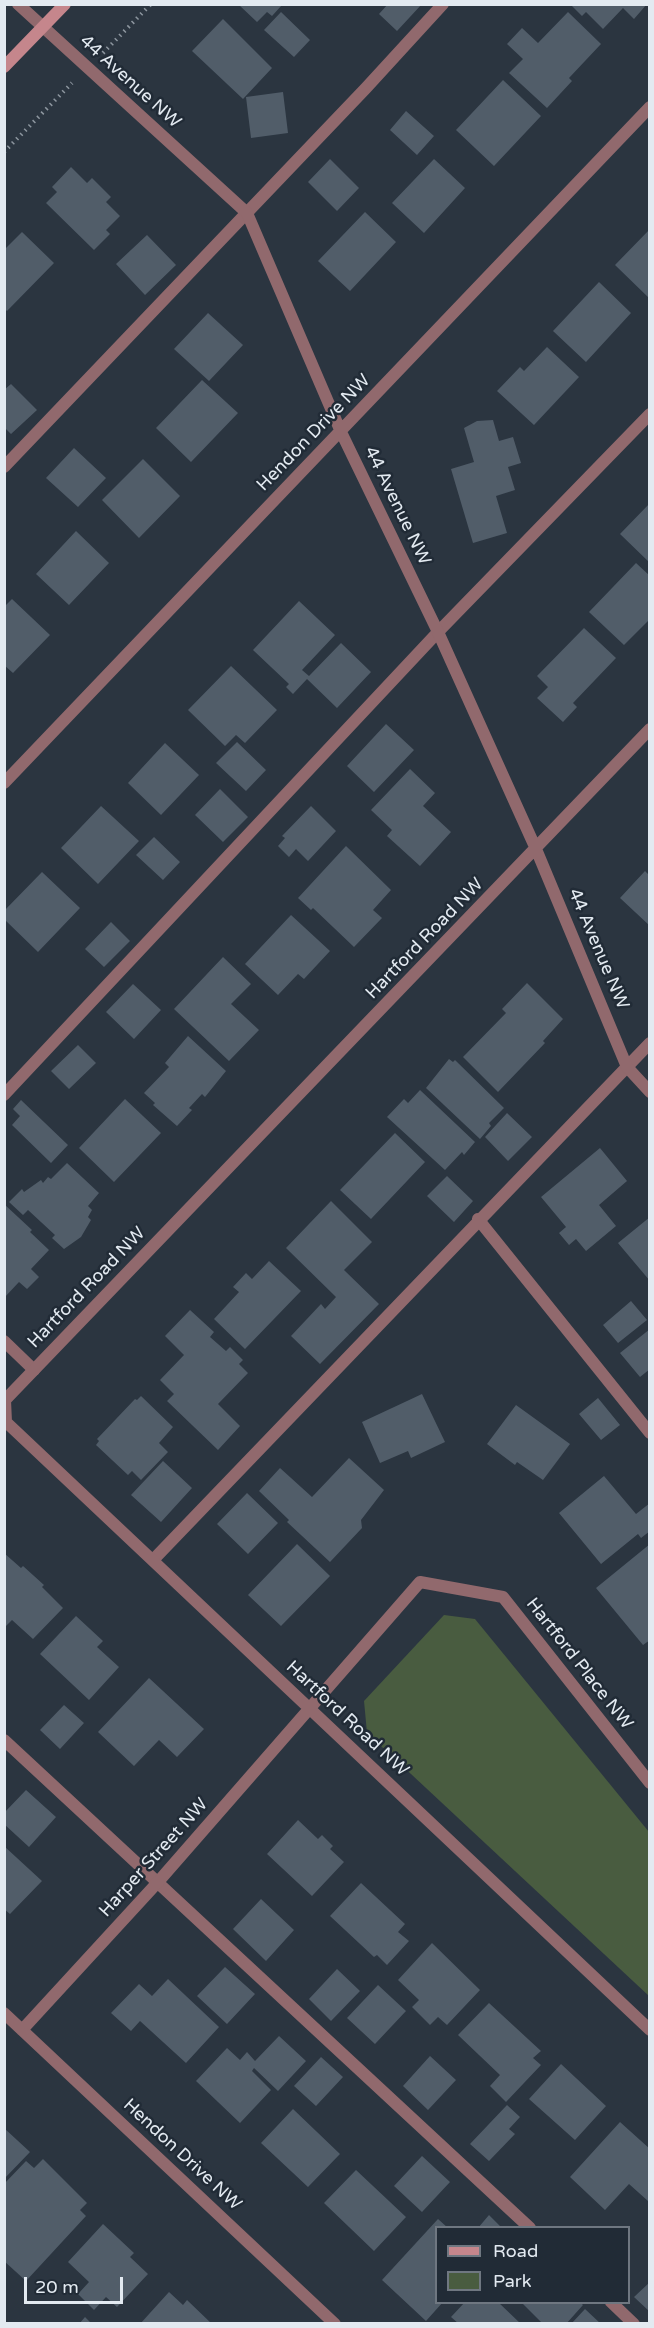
<!DOCTYPE html>
<style>
body{margin:0}
#map{position:relative;width:654px;height:2328px;overflow:hidden;background:#2b3540;font-family:"Varela Round",sans-serif}
canvas{display:block}
.frame{position:absolute;inset:0;border:6px solid #e3eaf1;pointer-events:none}
.legend{position:absolute;left:435px;top:2226px;width:195px;height:78px;box-sizing:border-box;background:#212b36;border:2px solid #6f7781;margin:0;padding:8px 10px;list-style:none;font-size:18px;color:#e3eaf1}
.legend li{display:flex;align-items:center;gap:12px;height:30px}
.legend b{width:30px;border:2px solid #6f7781}
.scale{position:absolute;left:24px;top:2277px;width:99px;height:27px;box-sizing:border-box;border:3px solid #e3eaf1;border-top:0;padding-left:8px;font-size:18px;line-height:21px;white-space:nowrap;color:#e3eaf1;-webkit-text-stroke:4px #212b36;paint-order:stroke}
</style>
<div id="map">
<canvas width="654" height="2328"></canvas>
<div class="frame"></div>
<ul class="legend">
<li><b style="height:8px;background:#c5868c"></b>Road</li>
<li><b style="height:16px;background:#495c40"></b>Park</li>
</ul>
<div class="scale">20 m</div>
</div>
<script>
const ctx = document.querySelector('canvas').getContext('2d');
ctx.lineJoin = 'round';
function fillPath(path, color) {
  ctx.fillStyle = color;
  ctx.fill(path, 'evenodd');
}
function strokePath(path, color, width, dash) {
  ctx.strokeStyle = color;
  ctx.lineWidth = width;
  ctx.lineCap = dash ? 'butt' : 'round';
  ctx.setLineDash(dash || []);
  ctx.stroke(path);
}
function drawText(font, color, halo, rows, align = 'center') {
  ctx.font = font + ' "Varela Round",sans-serif';
  ctx.lineWidth = 5;
  ctx.setLineDash([]);
  ctx.textBaseline = 'middle';
  ctx.strokeStyle = halo;
  ctx.fillStyle = color;
  for (const [text, x, y, turn = 0] of rows) {
    ctx.save();
    ctx.translate(x, y);
    ctx.rotate((+turn || 0) * Math.PI / 180);
    ctx.textAlign = isNaN(turn) ? turn : align;
    if (halo) ctx.strokeText(text, 0, 0);
    ctx.fillText(text, 0, 0);
    ctx.restore();
  }
}
const green = new Path2D(`
 M444,1615L475,1619L649,1832V1996L367,1733L364,1701Z`);
const building = new Path2D(`
 M388,4H422L397,31L379,14Z
 M570,4H647L634,19L623,8L603,29L586,12L582,16Z
 M239,5H282L272,16L267,12L257,22Z
 M281,12L310,40L294,57L264,30Z
 M568,12L601,44L569,78L572,81L547,108L509,73L523,59L507,44L522,28L538,43Z
 M223,19L272,68L243,99L192,51Z
 M503,80L541,116L494,166L456,130Z
 M283,92L288,133L251,138L246,97Z
 M406,111L434,136L417,155L390,130Z
 M330,159L359,188L337,211L308,182Z
 M434,159L465,188L424,233L392,203Z
 M71,167L87,183L92,178L111,197L106,202L120,216L106,230L110,234L94,250L46,203L57,192L52,187Z
 M365,212L396,242L350,291L318,261Z
 M650,229V299L615,265Z
 M22,232L54,263L7,311L4,308V250Z
 M147,235L176,265L145,295L116,264Z
 M599,282L631,313L586,362L553,331Z
 M208,313L243,345L209,381L174,349Z
 M547,347L579,377L534,425L497,391L520,367L524,371Z
 M202,380L238,413L191,462L156,428Z
 M11,384L37,410L11,434L4,427V390Z
 M493,420L499,441L513,437L521,463L508,467L515,490L496,496L507,533L473,543L451,469L474,462L464,428L477,421Z
 M74,448L106,478L78,507L46,478Z
 M143,459L180,496L139,538L102,500Z
 M650,503V563L620,534Z
 M76,531L109,563L69,605L36,574Z
 M636,563L650,576V619L624,645L589,612Z
 M12,599L50,635L13,673L4,665V607Z
 M299,601L335,635L302,670L309,676L341,643L371,672L337,708L307,679L293,694L286,687L289,684L253,650Z
 M584,628L616,658L573,703L577,707L563,722L537,698L548,687L537,676Z
 M231,666L277,710L245,743L236,735L225,746L188,710Z
 M386,724L414,750L374,792L347,766Z
 M237,742L266,770L246,791L216,763Z
 M165,743L199,775L161,815L128,783Z
 M410,769L435,793L423,806L451,832L420,866L387,836L392,830L371,810Z
 M220,789L248,817L223,842L195,815Z
 M101,806L139,841L98,884L61,848Z
 M311,806L336,831L308,861L296,849L289,857L278,846L285,838L282,836Z
 M154,837L180,862L163,880L136,855Z
 M346,846L391,890L373,910L382,918L354,947L313,908L311,910L298,898Z
 M645,871L650,876V926L620,898Z
 M42,872L80,908L38,952L4,919V911Z
 M291,915L330,951L304,979L298,974L278,995L245,964Z
 M111,922L130,941L104,967L85,949Z
 M223,957L251,984L231,1004L259,1030L229,1061L174,1009Z
 M527,983L563,1019L543,1041L545,1043L498,1092L463,1057L506,1013L502,1009Z
 M133,984L161,1010L134,1039L106,1012Z
 M188,1036L226,1071L205,1097L202,1094L189,1108L192,1110L177,1126L153,1105L155,1103L144,1093L169,1067L165,1063Z
 M78,1045L96,1063L69,1089L51,1071Z
 M449,1059L453,1062L455,1060L504,1108L489,1123L491,1126L480,1139L426,1088Z
 M420,1090L475,1142L464,1155L462,1152L445,1170L387,1117L404,1099L408,1103Z
 M125,1099L161,1133L114,1182L79,1148Z
 M21,1100L68,1145L51,1163L12,1125L20,1116L13,1109Z
 M507,1113L532,1137L508,1161L485,1137Z
 M395,1133L425,1162L371,1219L340,1190Z
 M600,1148L627,1181L599,1205L616,1226L586,1251L576,1239L569,1245L559,1233L566,1227L541,1197Z
 M67,1163L99,1193L88,1206L92,1210L88,1217L91,1220L81,1237L64,1249L52,1238L55,1235L28,1210L23,1215L9,1202L22,1189L24,1192L41,1180L43,1183L48,1177L51,1179Z
 M447,1176L473,1201L454,1222L427,1196Z
 M331,1201L372,1242L344,1270L379,1304L320,1364L291,1336L321,1304L325,1309L336,1297L286,1248Z
 M4,1204L32,1230L30,1232L49,1250L31,1269L39,1277L27,1289L19,1282L4,1298Z
 M650,1217V1281L618,1243Z
 M269,1261L301,1291L245,1349L214,1319L239,1292L233,1287L246,1273L252,1279Z
 M631,1301L647,1320L618,1343L603,1325Z
 M190,1310L214,1332L210,1337L226,1351L230,1347L243,1360L239,1364L248,1373L218,1404L240,1426L218,1450L167,1401L174,1394L160,1380L184,1355L165,1336Z
 M650,1329V1369L640,1377L620,1353Z
 M422,1394L445,1442L411,1458L408,1451L380,1463L362,1422Z
 M141,1396L173,1427L159,1443L168,1452L141,1480L132,1471L128,1475L96,1445L99,1441L97,1439L135,1399L137,1400Z
 M598,1398L620,1425L601,1440L579,1414Z
 M516,1405L570,1444L543,1480L517,1462L515,1465L487,1444Z
 M349,1458L384,1490L361,1520L362,1528L330,1562L287,1522L289,1520L259,1491L280,1468L312,1497Z
 M163,1461L192,1488L161,1522L131,1495Z
 M604,1476L636,1514L650,1503V1531L641,1538L638,1534L601,1564L559,1513Z
 M247,1493L278,1523L248,1554L217,1524Z
 M297,1544L330,1576L281,1626L248,1595Z
 M650,1544V1640L643,1645L596,1588Z
 M4,1553L21,1568L23,1566L44,1585L42,1587L63,1608L33,1639L12,1620L4,1628Z
 M76,1616L103,1641L97,1647L119,1667L89,1700L40,1654Z
 M149,1678L204,1729L177,1757L159,1740L134,1766L98,1732Z
 M64,1705L84,1723L60,1749L40,1730Z
 M26,1790L56,1817L29,1847L4,1824V1813Z
 M298,1820L318,1839L322,1835L333,1846L330,1849L344,1862L312,1896L267,1854Z
 M4,1846L42,1881L10,1914L4,1909Z
 M361,1883L405,1924L398,1932L409,1941L387,1965L377,1955L374,1957L330,1916Z
 M261,1899L294,1930L266,1961L233,1929Z
 M432,1943L480,1990L447,2025L438,2017L430,2025L412,2007L419,2000L398,1980Z
 M225,1967L255,1994L227,2024L197,1996Z
 M337,1969L360,1991L331,2021L309,1999Z
 M168,1979L219,2027L186,2063L140,2021L131,2031L111,2013L139,1984L152,1996Z
 M378,1985L406,2011L375,2044L347,2018Z
 M489,2003L541,2051L533,2058L541,2065L506,2102L490,2086L500,2075L458,2035Z
 M279,2036L306,2061L278,2091L254,2068L252,2071L271,2090L240,2123L196,2081L227,2048L240,2060L247,2052L255,2061Z
 M430,2056L456,2080L428,2110L403,2086Z
 M321,2057L343,2077L316,2106L294,2086Z
 M561,2064L606,2106L575,2140L529,2099Z
 M507,2105L520,2117L509,2129L515,2134L489,2161L470,2144Z
 M293,2109L340,2154L308,2187L261,2143Z
 M620,2122L650,2149V2200L648,2201L629,2184L605,2210L570,2177Z
 M4,2128L30,2152L4,2179Z
 M422,2156L450,2182L422,2212L394,2186Z
 M43,2159L87,2203L80,2210L86,2216L26,2281L4,2261V2184L26,2161L34,2168Z
 M356,2170L406,2217L374,2251L324,2203Z
 M489,2215L502,2228H478Z
 M438,2219L448,2228H436V2302H443L426,2321L382,2280Z
 M103,2224L134,2253L130,2257L148,2274L117,2307L106,2297L94,2310L78,2294L89,2282L68,2262Z
 M650,2282V2312L634,2297Z
 M169,2292L183,2305L187,2300L212,2324H140Z
 M465,2302H498L521,2324H459L451,2317Z
 M521,2302H580L583,2305L566,2324H543Z
 M585,2309L601,2324H571Z
 M85,2317L92,2324H79Z`);
const path = new Path2D(`
 M103,53L151,4
 M4,152L72,83`);
const lane = new Path2D(`
 M4,467L366,88L443,4
 M4,1095L438,632L650,414
 M478,1219L650,1433
 M4,1341L34,1370
 M154,1559L650,1043
 M4,1740L530,2228
 M611,2302L634,2324`);
const street = new Path2D(`
 M18,4L247,213L341,432L438,632L536,849L627,1067L650,1092
 M650,729L5,1400L6,1422L650,2030
 M4,783L650,107
 M4,2013L335,2324
 M22,2030L158,1882L420,1582L503,1597L650,1783`);
const secondary = new Path2D(`
 M4,67L65,4`);
const streetNames = [
 ["44 Avenue NW",130,82,42],
 ["Hendon Drive NW",314,433,-46],
 ["44 Avenue NW",397,506,64],
 ["Hartford Road NW",425,939,-46],
 ["44 Avenue NW",598,949,67],
 ["Hartford Road NW",87,1288,-46],
 ["Hartford Place NW",579,1664,52],
 ["Hartford Road NW",347,1719,43],
 ["Harper Street NW",154,1858,-48],
 ["Hendon Drive NW",182,2155,43]
];
fillPath(green, '#495c40');
fillPath(building, '#515d69');
strokePath(path, '#8d969f', 4, [1.5, 4.5]);
strokePath(lane, '#91696d', 12);
strokePath(street, '#91696d', 12);
strokePath(secondary, '#c5868c', 12);
drawText('18px', '#e3eaf1', '#212b36', streetNames);
</script>
